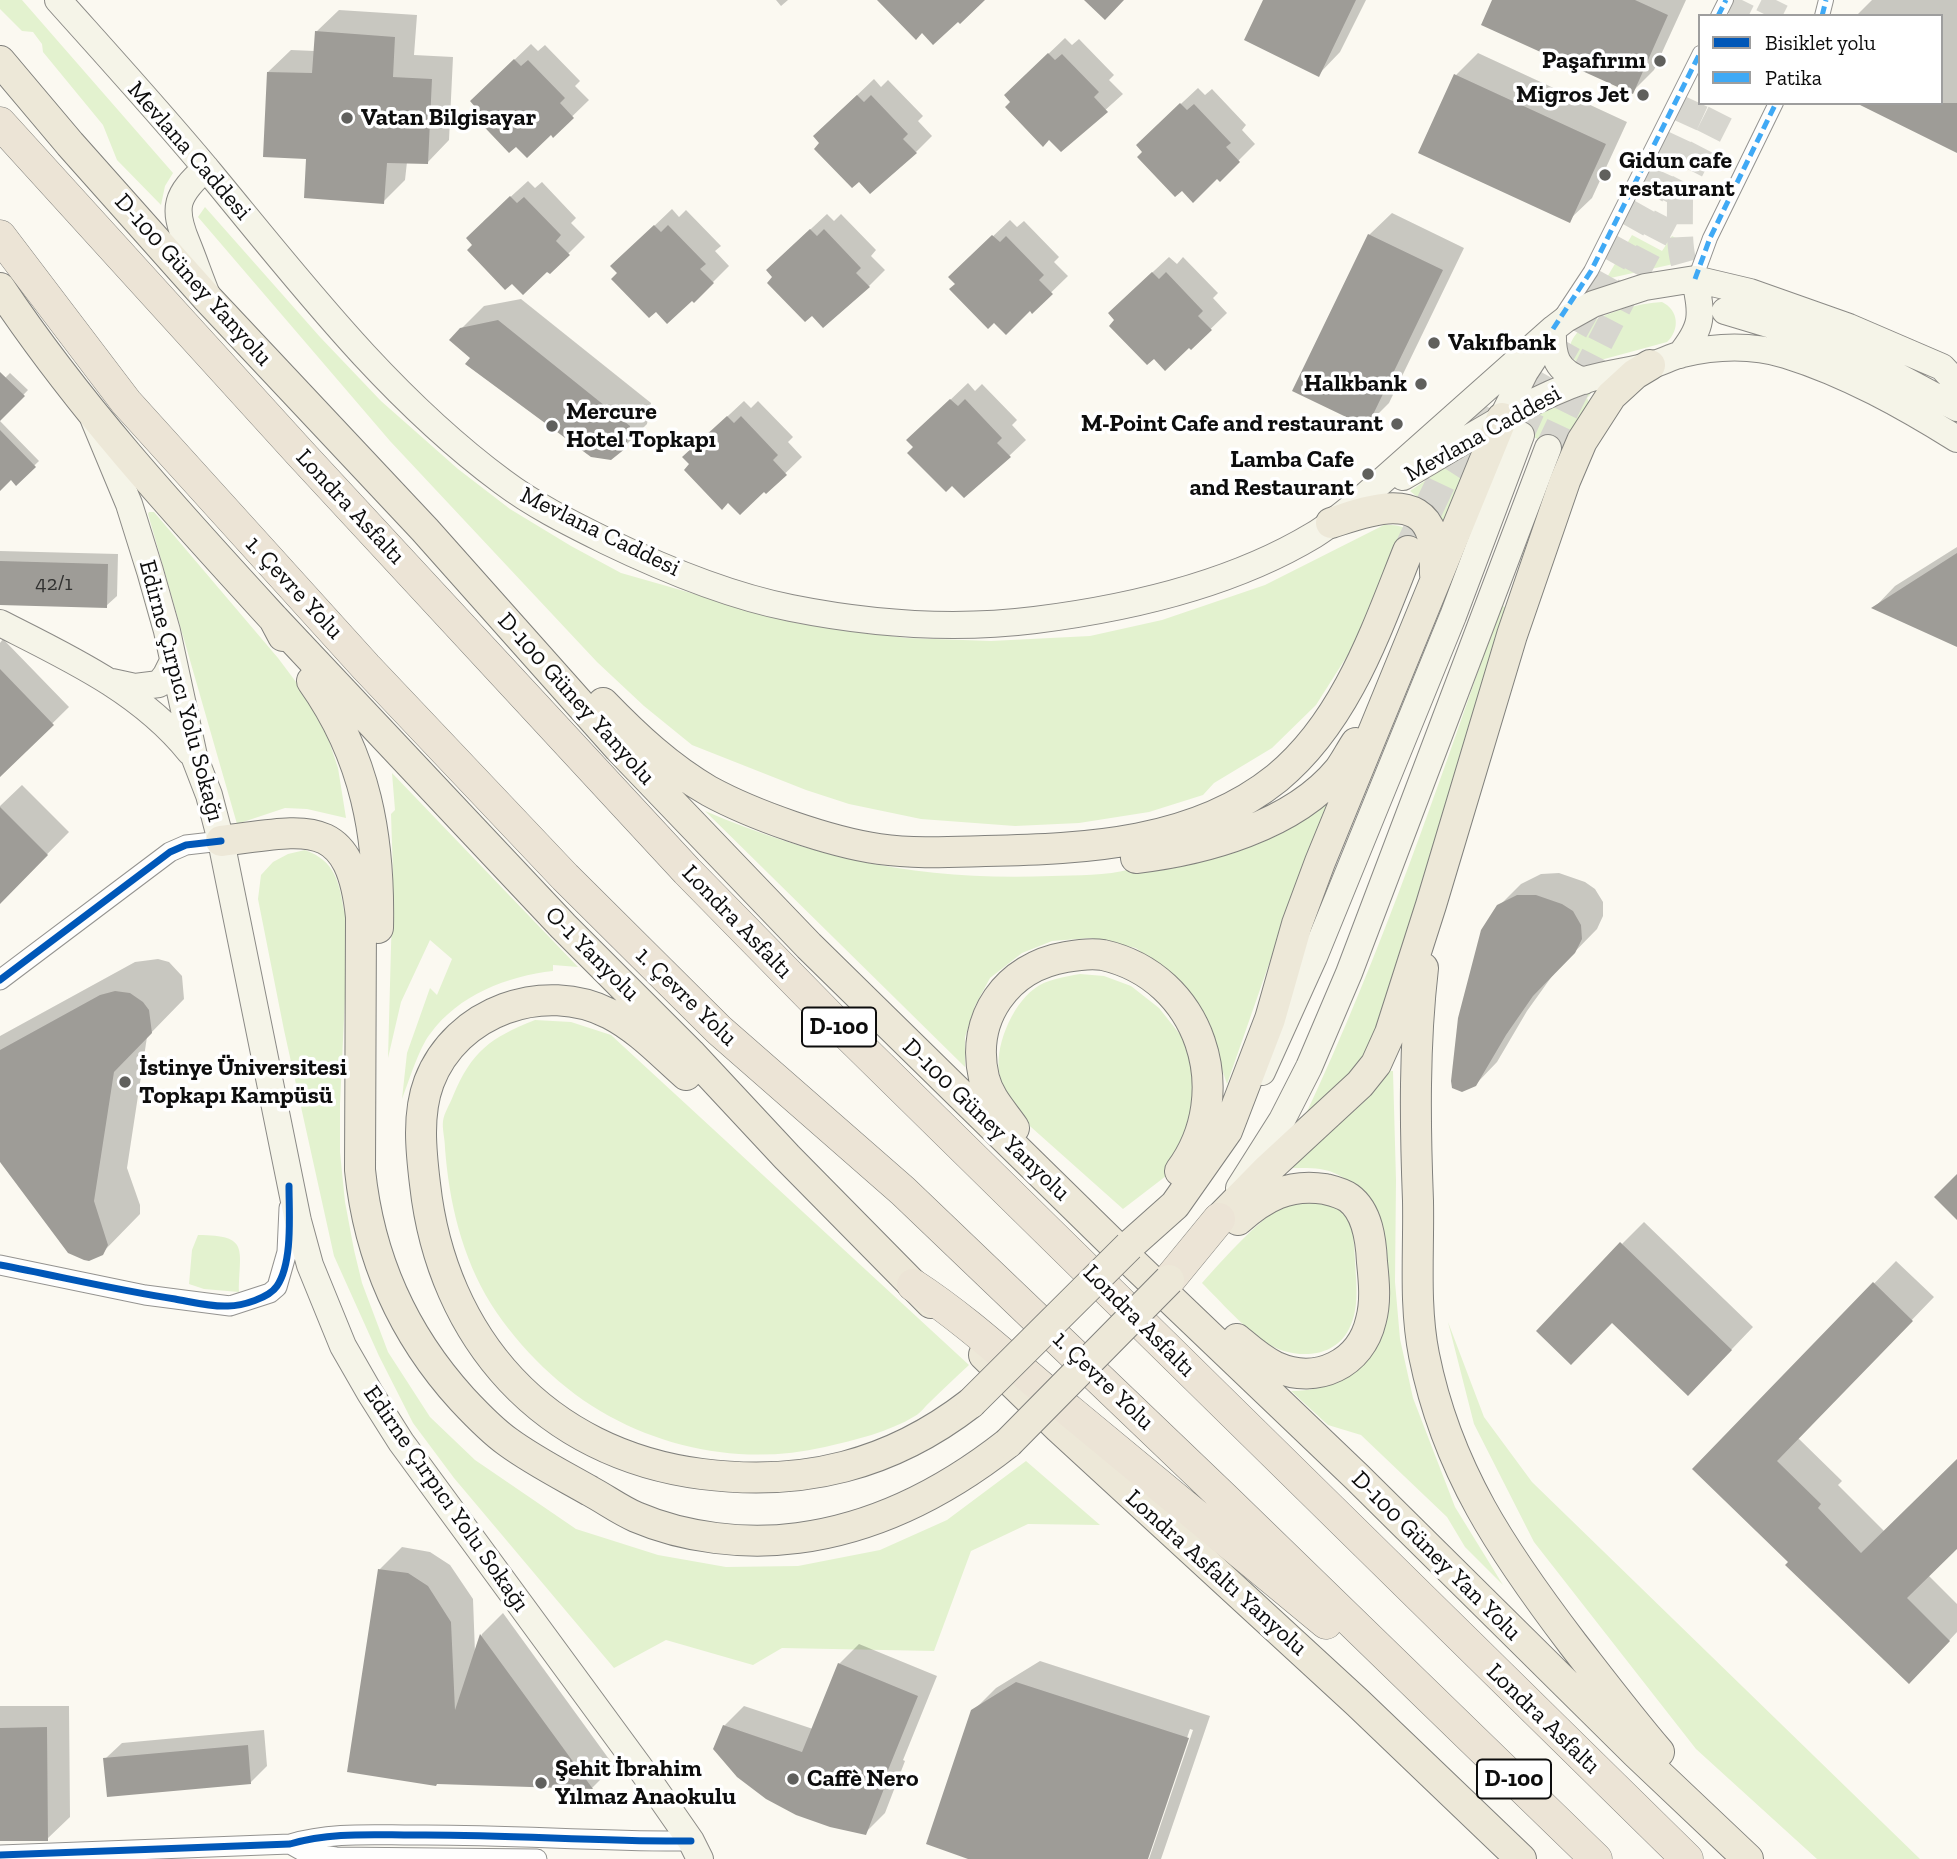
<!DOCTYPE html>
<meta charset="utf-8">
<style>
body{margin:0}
#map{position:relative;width:1957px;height:1859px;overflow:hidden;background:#fbf9f1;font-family:"Zilla Slab",serif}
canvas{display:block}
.legend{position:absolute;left:1698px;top:14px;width:245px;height:91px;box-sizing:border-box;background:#fff;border:2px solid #9e9e9e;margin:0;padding:9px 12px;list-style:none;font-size:21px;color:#0d0d0d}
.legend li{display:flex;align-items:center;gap:14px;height:35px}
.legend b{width:35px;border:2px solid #9e9e9e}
</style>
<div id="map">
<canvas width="1957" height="1859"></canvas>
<ul class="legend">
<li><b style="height:9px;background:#0057b8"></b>Bisiklet yolu</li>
<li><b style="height:9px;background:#3fa9f5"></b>Patika</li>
</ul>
</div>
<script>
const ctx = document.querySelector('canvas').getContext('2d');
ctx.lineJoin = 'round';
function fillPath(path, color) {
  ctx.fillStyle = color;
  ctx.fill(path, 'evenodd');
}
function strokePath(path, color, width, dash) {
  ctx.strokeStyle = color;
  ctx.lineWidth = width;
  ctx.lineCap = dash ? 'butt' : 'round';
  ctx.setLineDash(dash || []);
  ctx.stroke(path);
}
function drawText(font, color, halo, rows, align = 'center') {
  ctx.font = font + ' "Zilla Slab",serif';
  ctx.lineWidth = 7;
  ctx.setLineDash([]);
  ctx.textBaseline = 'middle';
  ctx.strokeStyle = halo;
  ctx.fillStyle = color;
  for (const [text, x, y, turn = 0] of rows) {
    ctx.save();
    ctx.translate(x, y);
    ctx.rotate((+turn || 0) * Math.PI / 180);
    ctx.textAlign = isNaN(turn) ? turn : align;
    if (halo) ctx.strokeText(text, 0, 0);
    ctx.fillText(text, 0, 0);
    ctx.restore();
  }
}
const green = new Path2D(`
 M0,0H22L173,173L165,186L161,205L117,160L103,125L43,52L42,44L33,32L22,31L0,9Z
 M205,207L320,337L381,401L458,469L510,509L571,546L621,573L796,623L906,638L991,641L1090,636L1162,620L1265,585L1384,525C1406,524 1416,531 1421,553L1359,637L1316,705L1272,748L1214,783L1203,795L1149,812L1079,823L1015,826L921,819L849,804L806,790L692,745L644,706L597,662L390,441L198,217Z
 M1632,235L1662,251L1672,236L1693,247L1687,261L1606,279Z
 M1662,302C1679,310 1680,330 1667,342L1586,364L1576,361L1571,357C1560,321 1636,303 1662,302Z
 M1589,392L1590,395L1587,398L1589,402L1562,450L1511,427Z
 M1471,455L1444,526L1438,514L1410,491L1450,464Z
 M149,512H154L278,658L302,690L328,738L338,768L346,818L307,809L285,808L237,824L148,514Z
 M1501,605L1507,608L1371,1049L1361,1066L1304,1118C1382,953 1441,778 1501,605Z
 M392,773L578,967L553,965V971C508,976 458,995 430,1034C419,1048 409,1081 402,1099L407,1053L430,988L437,995L452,959L430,940L401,1002L388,1058L393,874L391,814L395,810Z
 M1335,791L1278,938L1227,1084L1208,1028L1171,975L1136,948L1090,938L1052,941L1022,953L990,978L975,1006L965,1037V1067L705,811C823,861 923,881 1052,876C1077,875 1106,876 1131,869C1153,864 1174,853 1196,844C1242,826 1288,809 1335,791Z
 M305,850C335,861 339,881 344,911L349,912L340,1104V1152L345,1202L354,1250L362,1283L388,1352L430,1417L475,1460L576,1529L658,1555L726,1567L798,1566L880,1550L947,1520L1026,1461L1100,1525L1028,1524L971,1551L934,1651L782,1648L753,1665L666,1640L614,1668L454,1478L413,1423L379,1356L334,1256L284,1030L258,899L261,875L273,862L288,854Z
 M1080,974L1104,976L1131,986L1159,1008L1182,1037L1190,1062L1195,1096L1182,1150L1166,1176L1123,1209L1022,1119C1012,1105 1004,1092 1000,1076C993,1049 1012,1005 1034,989C1047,979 1064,977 1080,974Z
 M535,1020L571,1022L611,1035L969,1365C956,1377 943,1389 930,1402C925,1406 921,1413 915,1416C889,1432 855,1440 825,1447C752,1464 675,1452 609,1416C563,1391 519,1348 491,1304C462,1257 449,1202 445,1148C445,1139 442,1129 443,1121C444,1113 450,1104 453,1096C472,1051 490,1038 535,1020Z
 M1389,1071H1393L1396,1180L1395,1282L1400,1339L1413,1398L1455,1507L1503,1585L1465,1547L1447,1517L1361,1435L1328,1425L1291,1391C1330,1390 1345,1380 1370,1350L1358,1188C1332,1168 1324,1168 1291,1168L1290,1161C1324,1134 1366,1108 1389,1071Z
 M1322,1200C1328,1203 1336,1206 1341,1210C1354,1224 1354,1242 1355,1260C1356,1283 1360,1308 1349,1329C1333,1361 1290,1359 1265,1342C1244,1328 1220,1301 1202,1283C1221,1262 1262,1214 1289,1204C1300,1201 1310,1200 1322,1200Z
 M198,1235C251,1235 239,1250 239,1292L204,1289L189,1284L192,1250Z
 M1448,1322L1484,1417L1532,1482L1920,1859H1817L1696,1749L1534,1542L1474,1424Z`);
const shadow = new Path2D(`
 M776,0H788L781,6Z
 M1265,0H1366L1340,52L1318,75Z
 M1494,0H1686L1654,70L1632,92Z
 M1872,0H1957V151L1941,103V16H1856Z
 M339,10L417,15L414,55L453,57L449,140L427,163L407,162L405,180L383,202L308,157L268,72L291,50L315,51L316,32Z
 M1065,38L1072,45L1079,39L1114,75L1109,80L1123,94L1061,150L1012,102L1022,79Z
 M531,44L538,51L545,45L580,81L575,86L589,100L553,135L479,108L488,85Z
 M1478,53L1627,122L1592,198L1569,220L1456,75Z
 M874,79L881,87L888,80L923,116L918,121L932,136L916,152L831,120Z
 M1198,88L1205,95L1212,89L1246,125L1242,130L1255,144L1220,179L1154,129Z
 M528,181L535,188L542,182L576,218L571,223L585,237L550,272L475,245L484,221Z
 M672,209L679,217L686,210L721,246L715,251L729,266L694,301L619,273L629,250Z
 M1392,213L1464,248L1389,403L1367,425L1295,390L1369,235Z
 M827,214L834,221L841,214L876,250L871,256L885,270L869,286L784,254Z
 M1010,220L1017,227L1024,221L1059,257L1054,262L1068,276L1032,311L957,284L967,261Z
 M1169,257L1177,264L1183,257L1218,293L1213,298L1227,313L1191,348L1126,297Z
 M521,299L651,403L647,424L625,446L473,358L461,329L484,306Z
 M10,373L28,390L0,419V377L3,380Z
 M968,383L975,391L982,384L1017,420L1012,425L1026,440L1009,456L915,447L925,424Z
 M744,401L751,408L758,401L793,437L788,442L802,457L766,492L701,441Z
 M0,421L39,461L16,483L11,478L0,488Z
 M1957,547V645L1874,608L1895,586Z
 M0,551L118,554L117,596L106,606L0,603Z
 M3,639L69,707L7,768L0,761V643Z
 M22,785L69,832L0,902V806Z
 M1559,873L1585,882L1595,889L1603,902V916L1597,929L1555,972L1527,1011L1497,1062L1475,1085L1499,906L1521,884L1541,874Z
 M158,959L169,962L182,976L184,999L147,1037L127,1168L140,1205V1214L102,1253L0,1159V1036L135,962Z
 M1644,1222L1753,1327L1710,1372L1622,1244Z
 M1896,1261L1934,1297L1798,1438L1842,1481L1838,1485L1885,1532L1957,1461V1546L1928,1575L1957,1604V1632L1931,1660L1790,1562L1694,1469Z
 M402,1547L430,1552L450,1565L473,1599L475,1653L482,1634L503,1613L614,1766L592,1788L438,1782L380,1569Z
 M859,1644L937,1676L903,1760L905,1761L885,1813L865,1833L724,1726L744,1706L813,1729L839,1664Z
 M1040,1661L1210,1716L1161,1859H1149L1193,1730L1190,1729L1146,1859H973V1711L996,1688Z
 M0,1706H69L70,1817L47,1839H0Z
 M264,1730L267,1766L250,1783L105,1759L122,1743Z`);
const building = new Path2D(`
 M877,0H985L960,24L958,22L933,45L922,33L916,40Z
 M1084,0H1124L1105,20Z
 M1263,0H1356L1319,77L1244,40Z
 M1492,0H1635L1668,15L1633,94L1481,25Z
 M315,31L395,37L393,77L432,79L428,164L387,163L384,204L304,198L306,159L263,157L267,72L312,73Z
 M1048,53L1055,60L1062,54L1099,92L1094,97L1108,112L1061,152L1049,140L1043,147L1005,107L1010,102L1004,95Z
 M514,59L521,66L528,60L565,98L560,103L574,118L553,138L551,135L527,158L516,147L509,153L471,113L476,108L470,101Z
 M1454,74L1606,144L1570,223L1418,153Z
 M857,95L864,102L871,95L908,134L903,139L917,153L870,194L859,182L852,188L814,149L819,143L813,136Z
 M1180,103L1187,110L1194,104L1231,143L1226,147L1240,162L1220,182L1217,179L1193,203L1182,191L1175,197L1137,157L1142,152L1136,145Z
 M1856,103H1957V153Z
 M510,196L517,203L524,197L561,235L556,241L570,255L550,274L547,272L523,295L512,284L505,290L467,250L472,245L466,238Z
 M654,225L661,232L668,225L706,264L700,269L714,283L694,303L692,301L667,324L656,312L649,318L611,279L617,273L610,266Z
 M810,229L817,236L824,229L861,268L856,273L870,287L823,328L812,316L805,322L767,283L772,277L766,270Z
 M1368,234L1443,270L1367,427L1292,391Z
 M992,235L1000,242L1006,236L1044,275L1039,280L1053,294L1032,314L1030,311L1006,335L994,323L988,329L949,289L955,284L948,277Z
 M1152,272L1159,279L1166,272L1203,311L1198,316L1212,330L1191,350L1189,348L1165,371L1154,359L1147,365L1109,326L1114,320L1108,313Z
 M498,320L630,426L626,448L611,460L591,457L465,364L470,358L449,340L460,328Z
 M0,372L25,396L0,421Z
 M950,399L958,406L965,399L1002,438L997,443L1011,457L964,498L952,486L946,492L907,453L913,447L906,440Z
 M727,416L734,423L741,416L778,455L773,460L787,475L766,494L764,492L740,515L728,503L722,510L684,470L689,464L682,457Z
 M0,430L36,467L16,486L11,480L0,491Z
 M1957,553V647L1871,608Z
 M0,561L108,564L107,608L0,605Z
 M0,669L54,725L0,777Z
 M0,807L48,855L0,904Z
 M1517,895H1536L1562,904L1573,911L1581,925L1582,939L1575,953L1533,996L1506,1035L1476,1086L1462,1092L1452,1088L1451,1081L1458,1018L1481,930L1497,905Z
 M115,991L130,993L143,1002L149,1010L152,1033L114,1072L94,1201L108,1245L103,1255L89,1261L84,1260L68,1253L0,1162V1050L100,995Z
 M1957,1174V1220L1934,1197Z
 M1620,1242L1732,1350L1688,1396L1612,1323L1571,1365L1536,1331Z
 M1873,1282L1913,1321L1777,1461L1821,1504L1818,1508L1861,1553L1957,1459V1549L1907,1598L1950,1641L1909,1684L1785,1565L1788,1562L1692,1469Z
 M378,1569L408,1573L428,1586L451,1622L455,1710L480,1634L593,1789L437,1784L436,1786L347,1772Z
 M838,1663L918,1696L884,1780L887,1781L866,1835L830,1827L796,1815L766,1799L737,1777L713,1749L723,1725L802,1752Z
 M1016,1682L1189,1738L1148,1859H968L926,1844L971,1710Z
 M47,1727L48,1841H0V1728Z
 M248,1745L251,1784L107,1797L103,1758Z`);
const secondaryTunnel = new Path2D(`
 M1734,16L1742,0
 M1768,16L1776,0
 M1680,198C1680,251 1675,281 1725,311
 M1521,435L1539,395L1659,181L1700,92
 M1548,448C1603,331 1667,219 1725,103`);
const primaryTunnel = new Path2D(`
 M1408,551L1443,478L1516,366`);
const pedestrian = new Path2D(`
 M1718,16L1726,0
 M1822,16L1826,0
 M1695,279L1710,238L1776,103
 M1562,315L1591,271L1700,53`);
const minor = new Path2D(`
 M0,980L170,852L186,845L221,841
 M0,1265L145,1295L230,1306L270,1293L277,1287L287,1252L289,1208
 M290,1844L306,1853L336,1857L537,1859
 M0,1855L290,1844C331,1832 371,1835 413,1835C506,1834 598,1842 691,1841`);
const secondary = new Path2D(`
 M58,0C109,57 161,114 210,173C300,282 388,397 503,482C535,506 570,523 606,541C662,568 730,596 791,608C871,624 955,630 1035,620C1131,608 1231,585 1314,535C1332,524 1348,510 1364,497L1553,329
 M206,168C176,195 172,207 187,243C194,260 200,278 207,295
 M1725,311L1815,338L1886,370L1957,408
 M1553,329C1552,357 1556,371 1584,381
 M1680,355C1704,325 1702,316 1695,279
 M1502,418L1525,372L1553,329L1566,319L1593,304L1645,287L1695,279L1750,292L1849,327L1942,367L1957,383
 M94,420L129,504L150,571L167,631L194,756L209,795L221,841L298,1221L310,1265L343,1346L370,1393L401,1442L641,1769L691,1841L700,1859
 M1403,477C1463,443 1519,403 1585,380C1607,373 1630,371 1652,365C1662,362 1671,357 1682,354C1716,346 1753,345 1786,355C1847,374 1904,406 1957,439
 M0,623C69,658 141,691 190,752
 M112,682L135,687L159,684L166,675L173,661
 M1262,1072L1314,957L1453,616L1521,435
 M1239,1188L1282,1120L1309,1067L1349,973L1548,448`);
const primary = new Path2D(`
 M0,61L70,144L208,299L425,530L619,748L809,946L1112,1243L1357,1477L1636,1753L1748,1859
 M0,288C80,408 177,513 274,619L283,636
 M1331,523C1362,513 1418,490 1432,535C1435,548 1435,561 1435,574
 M274,619L563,926L690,1053L787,1157L931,1303
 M312,681C366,757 380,837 378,928
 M603,703C635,736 669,768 709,791C753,815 830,842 879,849C915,854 949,852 985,851C1086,849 1195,844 1277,778C1346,721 1376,631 1408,551
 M221,841C304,831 350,813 361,917L360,1170C369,1258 402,1333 462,1399C476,1414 491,1430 508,1442C534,1461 562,1475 590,1491C605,1499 620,1510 636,1517C685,1538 745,1545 798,1538C875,1528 947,1491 1008,1443
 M1136,858C1204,850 1293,826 1339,770C1345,762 1350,752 1356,743
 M1423,968C1414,1045 1415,1124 1418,1201C1419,1252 1414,1305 1424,1355C1447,1470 1503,1552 1573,1644C1601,1680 1629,1717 1659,1752
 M686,1075C662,1054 639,1029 610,1014C544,980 456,1011 429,1082C417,1114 421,1151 425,1184C442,1339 545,1454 702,1474C803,1487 891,1465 971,1403
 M1014,1128C1003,1112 989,1098 984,1078C970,1018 1007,967 1066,957C1077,955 1092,953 1103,955C1201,977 1238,1093 1180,1171
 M1219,1219L1267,1170L1360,1084L1376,1064L1390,1033L1431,905L1512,635L1565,481L1582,441L1611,396L1635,374L1650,365
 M1129,1246L1175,1205L1227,1131L1270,1019L1297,924L1320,862L1502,418
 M1237,1339C1249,1349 1261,1360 1276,1367C1317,1385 1361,1364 1371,1320C1376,1302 1374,1281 1372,1262C1371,1241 1368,1212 1349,1198C1342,1193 1333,1191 1325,1189C1289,1183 1264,1197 1238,1220
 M984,1355L1059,1428L1358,1703L1521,1859`);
const trunk = new Path2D(`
 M0,123L300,453L687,871L840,1027L1687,1859
 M0,236L126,402L366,667L565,877L719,1030L903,1191L1225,1499L1596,1859
 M1169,1280L1219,1219
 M913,1285C970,1322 1018,1369 1071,1412C1156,1483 1241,1552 1326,1623`);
const primaryBridge = new Path2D(`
 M971,1403L1129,1246
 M1008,1443L1169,1280`);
const quiet = new Path2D(`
 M1718,16L1726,0
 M1822,16L1826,0
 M1695,279L1710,238L1776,103
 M1553,329L1591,271L1700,53`);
const cycleway = new Path2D(`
 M0,980L170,852L186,845L221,841
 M0,1265C58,1276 116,1290 175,1299C192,1302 211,1307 228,1306C242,1306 269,1298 277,1286C293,1262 289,1214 289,1186
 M0,1855L290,1844C331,1832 371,1835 413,1835C506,1834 598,1842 691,1841`);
const markers = [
 [1660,61,7,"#60605d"],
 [1643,95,7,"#60605d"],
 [347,118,7,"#60605d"],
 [1605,175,7,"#60605d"],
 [1434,343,7,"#60605d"],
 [1421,384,7,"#60605d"],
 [1397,424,7,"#60605d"],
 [552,426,7,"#60605d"],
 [1368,474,7,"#60605d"],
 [125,1082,7,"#60605d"],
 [793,1779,7,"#60605d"],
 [541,1783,7,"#60605d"]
];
const numberNames = [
 ["42/1",54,584]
];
const shields = [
 [839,1027,74],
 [1514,1779,74]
];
const shieldNames = [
 ["D-100",839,1027],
 ["D-100",1514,1779]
];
const poiNames = [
 ["Paşafırını",1646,61,"right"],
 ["Migros Jet",1629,95,"right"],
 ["Vatan Bilgisayar",361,118],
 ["Gidun cafe",1619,161],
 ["restaurant",1619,189],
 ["Vakıfbank",1448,343],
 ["Halkbank",1407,384,"right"],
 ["Mercure",566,412],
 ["Hotel Topkapı",566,440],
 ["M-Point Cafe and restaurant",1383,424,"right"],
 ["Lamba Cafe",1354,460,"right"],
 ["and Restaurant",1354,488,"right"],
 ["İstinye Üniversitesi",139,1068],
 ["Topkapı Kampüsü",139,1096],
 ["Şehit İbrahim",555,1769],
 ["Yılmaz Anaokulu",555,1797],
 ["Caffè Nero",807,1779]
];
const streetNames = [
 ["Mevlana Caddesi",189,151,49],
 ["D-100 Güney Yanyolu",193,280,48],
 ["Mevlana Caddesi",1483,434,-29],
 ["Londra Asfaltı",350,507,47],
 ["Mevlana Caddesi",600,532,26],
 ["1. Çevre Yolu",294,588,47],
 ["Edirne Çırpıcı Yolu Sokağı",181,691,75],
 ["D-100 Güney Yanyolu",576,699,48],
 ["Londra Asfaltı",737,922,46],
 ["O-1 Yanyolu",592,954,45],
 ["1. Çevre Yolu",686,997,44],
 ["D-100 Güney Yanyolu",986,1120,44],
 ["Londra Asfaltı",1139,1321,45],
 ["1. Çevre Yolu",1103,1381,44],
 ["Edirne Çırpıcı Yolu Sokağı",446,1499,55],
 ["D-100 Güney Yan Yolu",1436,1556,45],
 ["Londra Asfaltı Yanyolu",1216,1573,42],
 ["Londra Asfaltı",1543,1719,44]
];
fillPath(green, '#e3f2cf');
fillPath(shadow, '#0003');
fillPath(building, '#9e9c97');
strokePath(secondaryTunnel, '#d7d6cf', 26, [26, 13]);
strokePath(primaryTunnel, '#d7d6cf', 30, [30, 15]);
strokePath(pedestrian, '#949390', 16);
strokePath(minor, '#949390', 21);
strokePath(secondary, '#8b8a86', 28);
strokePath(primary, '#81817d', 32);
strokePath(trunk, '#81817d', 33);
strokePath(pedestrian, '#fefefd', 14);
strokePath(minor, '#fefefd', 19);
strokePath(secondary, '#f5f4e8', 26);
strokePath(primary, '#ede8d8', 30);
strokePath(trunk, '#ece4d6', 32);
strokePath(primaryBridge, '#81817d', 32, []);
strokePath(primaryBridge, '#ede8d8', 30);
strokePath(quiet, '#3fa9f5', 5, [10, 5]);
strokePath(cycleway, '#0057b8', 7);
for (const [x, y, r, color] of markers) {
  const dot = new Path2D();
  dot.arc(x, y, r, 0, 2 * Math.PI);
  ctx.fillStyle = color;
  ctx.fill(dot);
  strokePath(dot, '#fff', 2.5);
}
drawText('21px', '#313130', null, numberNames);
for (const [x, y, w] of shields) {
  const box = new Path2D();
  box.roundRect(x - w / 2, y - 19.5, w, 39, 5);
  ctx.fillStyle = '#fff';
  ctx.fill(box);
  strokePath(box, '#0d0d0d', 2);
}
drawText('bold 23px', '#0d0d0d', null, shieldNames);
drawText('bold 24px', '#0d0d0d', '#fff', poiNames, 'left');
drawText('24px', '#0d0d0d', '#fff', streetNames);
</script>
